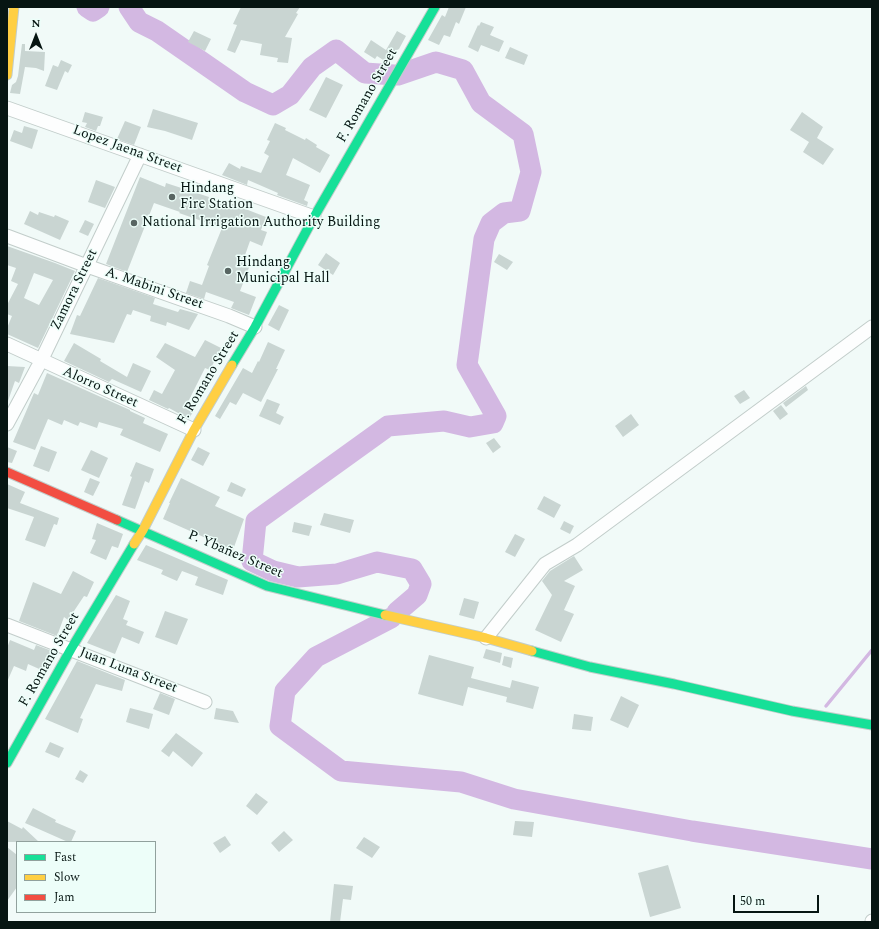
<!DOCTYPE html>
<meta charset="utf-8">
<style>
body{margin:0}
#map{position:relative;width:879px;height:929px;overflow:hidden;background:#f1faf8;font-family:Spectral,serif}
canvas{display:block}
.frame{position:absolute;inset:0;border:8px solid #061512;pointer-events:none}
.legend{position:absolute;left:16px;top:841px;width:140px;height:72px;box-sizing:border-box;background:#edfef9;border:1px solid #91a19d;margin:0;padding:5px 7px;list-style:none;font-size:12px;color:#061512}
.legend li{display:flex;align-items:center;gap:8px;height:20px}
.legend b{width:20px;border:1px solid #91a19d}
.north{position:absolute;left:16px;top:16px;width:40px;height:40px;-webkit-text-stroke:3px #edfef9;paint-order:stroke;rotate:0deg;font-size:11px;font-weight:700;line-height:16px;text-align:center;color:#061512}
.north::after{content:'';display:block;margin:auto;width:14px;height:18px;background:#061512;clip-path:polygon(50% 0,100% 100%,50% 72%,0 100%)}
.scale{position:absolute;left:733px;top:895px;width:86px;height:18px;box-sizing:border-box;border:2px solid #061512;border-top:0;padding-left:5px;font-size:12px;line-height:14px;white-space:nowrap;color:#061512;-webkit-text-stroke:3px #edfef9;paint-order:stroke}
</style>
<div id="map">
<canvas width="879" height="929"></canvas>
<div class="frame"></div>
<ul class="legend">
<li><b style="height:5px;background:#16e098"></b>Fast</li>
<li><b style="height:5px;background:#ffcf43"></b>Slow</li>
<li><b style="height:5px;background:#f24e42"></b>Jam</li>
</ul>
<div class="north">N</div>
<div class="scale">50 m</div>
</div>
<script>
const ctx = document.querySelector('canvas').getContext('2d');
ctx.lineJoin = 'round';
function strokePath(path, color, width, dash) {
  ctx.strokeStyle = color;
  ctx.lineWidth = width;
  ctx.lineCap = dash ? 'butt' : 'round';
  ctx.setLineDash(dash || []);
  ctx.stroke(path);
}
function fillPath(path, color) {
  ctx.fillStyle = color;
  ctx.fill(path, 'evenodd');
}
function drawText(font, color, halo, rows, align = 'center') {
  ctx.font = font + ' Spectral,serif';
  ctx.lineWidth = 3;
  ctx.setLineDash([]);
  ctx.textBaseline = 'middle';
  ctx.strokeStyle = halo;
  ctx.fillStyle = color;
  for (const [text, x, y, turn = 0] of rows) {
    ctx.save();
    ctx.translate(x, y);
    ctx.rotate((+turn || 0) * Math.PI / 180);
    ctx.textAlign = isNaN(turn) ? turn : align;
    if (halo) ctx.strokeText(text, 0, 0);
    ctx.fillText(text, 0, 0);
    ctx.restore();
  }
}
const stream = new Path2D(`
 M826,706L872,650`);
const river = new Path2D(`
 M87,7L93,11L99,7
 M129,7L139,22L157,31L245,92L273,105L290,95L312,67L336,50L365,73L394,75
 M397,612L417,595L421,584L412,569L377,562L337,574L298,577L273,571L252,561L256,521L388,426L444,421L470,427L493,423L496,416L467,365L484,239L491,223L504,213L520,211L531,172L523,134L481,103L463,70L436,62L398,75
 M391,618L316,657L285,691L280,726L341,771L461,782L514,799L692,831L872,859`);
const building = new Path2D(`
 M241,7H300L296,13L298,14L285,37L292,38L288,63L277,62L278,58L260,55L262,44L241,40L235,53L227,50L237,25L233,24Z
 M449,7H466L459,24L456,22L450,37L444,35L439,45L428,40L442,15L445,17Z
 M481,22L494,27L490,35L504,41L499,52L481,45L478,52L468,47L478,25L479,26Z
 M194,31L211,39L205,51L188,42Z
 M397,31L406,36L399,49L397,50L388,63L377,56L375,59L364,52L371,40L386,50Z
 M22,44H25V51L45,52L44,71L36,68L25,67L20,94L10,93L12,85L16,82L18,76Z
 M510,47L528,55L524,65L505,58Z
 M61,60L72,65L68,73L65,71L57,90L45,86L53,65L58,67Z
 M326,77L343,85L326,118L309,110Z
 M153,109L198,123L192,140L165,131L147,127Z
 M85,112L103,117L100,126H98L96,131L85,127L87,123L82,122Z
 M802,112L823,127L817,138L834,149L823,165L803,152L809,142L790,130Z
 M125,121L141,127L134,145L117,139Z
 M275,123L286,128L285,130L305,140L306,138L317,145L316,147L330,155L320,173L293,158L286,175L310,185L304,200L308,202L307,206L277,195L278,193L248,180L247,185L222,175L229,163L240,169L241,166L261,173L269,156L264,153L270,141L267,140Z
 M24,126L38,130L32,149L10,141L14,130L22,133Z
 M140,177L165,187L166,183L209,197L208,200L228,206L230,203L266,217L261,230L267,232L262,246L250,241L244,258L247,259L246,263L250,265L240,291L256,297L249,315L231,308L234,302L206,292L204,299L186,293L190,281L202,285L209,266L207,265L222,228L179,213L180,212L154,203L127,272L106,264Z
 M96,180L115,187L105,208L88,202Z
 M30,211L38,215L39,212L54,217L55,215L69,221L60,240L24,224Z
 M85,220L94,224L88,236L79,232Z
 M7,246L55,263L75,271L38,348L7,334V328L12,316L7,314V305L18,284L11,281L16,268L7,265ZM34,273L53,280L39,305L24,298Z
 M326,253L340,263L333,275L318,265Z
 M499,254L513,262L507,270L494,262Z
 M98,278L155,298L153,304L178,312L180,309L198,314L189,330L167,322L166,326L150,321L151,316L133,310L131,315L127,314L114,343L70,334L77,315L80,316Z
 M279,305L289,310L279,331L268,325Z
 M205,340L221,348L210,370L205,368L187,404L195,408L189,419L169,408L168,409L149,400L154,390L162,394L175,370L156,357L165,343L195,357Z
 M268,342L285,350L276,369H278L261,402L243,393L236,405L230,402L220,419L215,416L243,368L252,373L258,361L259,362Z
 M74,343L101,359L100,361L127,377L133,363L151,371L141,392L112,379L109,382L64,361Z
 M7,366L25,367L19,383L15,381L8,401Z
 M47,373L130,410V411L145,418L143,423L168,434L160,452L120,435L123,429L99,422L97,428L80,422L78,426L64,420L62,425L48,419L35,450L13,442L34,393L38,395Z
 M806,386L808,390L786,407L783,403Z
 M744,390L750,398L740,404L734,396Z
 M267,399L280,404L276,413L284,417L280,425L259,416Z
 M781,405L788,414L780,420L773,411Z
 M631,414L639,425L623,437L615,426Z
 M494,438L501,447L493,453L486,443Z
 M41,446L57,452L49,472L33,466Z
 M7,447L17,451L12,463L7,462Z
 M198,447L210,453L203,466L191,460Z
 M91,450L108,458L99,478L81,470Z
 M136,462L154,469L149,483L145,481L135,509L122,505L132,477L130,476Z
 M90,478L100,482L93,496L84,492Z
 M181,478L220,497L215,506L244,519L233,550L163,519L170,503H169Z
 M231,482L246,489L242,497L227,491Z
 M7,484L25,492L20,503L59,518L57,525L54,524L45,547L25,540L34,517L7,508Z
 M544,496L561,505L554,518L537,509Z
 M324,513L354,520L350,533L320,525Z
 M564,521L574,526L570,534L560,529Z
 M294,522L312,526L309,536L292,532Z
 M97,523L123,534L118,548L112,546L106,560L90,553L96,540L92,539Z
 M515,534L525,539L515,557L505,552Z
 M146,545L228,580L223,595L195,585L198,577L182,571L177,581L161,574L163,570L137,560Z
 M574,556L583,570L564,581L575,586L564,610L574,614L561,642L535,630L552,595L542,581L550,571Z
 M73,571L94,582L87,597L84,596L68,620L64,617L57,636L19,621L33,582L61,594Z
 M116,595L130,601L123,619L128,621L126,625L144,632L139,644L122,637L115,654L87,643Z
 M464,598L479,602L474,619L459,615Z
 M165,611L188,619L177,645L155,637Z
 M10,640L34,650L36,645L52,651L51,652L56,654L46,672L28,664L26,671L14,666L7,682V648Z
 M486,649L502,653L500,663L483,658Z
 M429,655L474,667L471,678L510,688L512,680L539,687L533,709L506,702L507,697L468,687L463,706L418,694Z
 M504,656L513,658L511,668L502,665Z
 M77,661L125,680L122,691L96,684L80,718L83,719L78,733L45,719Z
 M160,693L175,699L169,715L153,709Z
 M621,696L639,705L628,728L610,720Z
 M130,708L153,714L149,729L126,722Z
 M216,708L233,711L239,723L214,719Z
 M574,714L593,717L591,731L572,729Z
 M176,733L203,753L192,767L173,751L169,757L161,751Z
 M50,742L64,748L59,758L45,752Z
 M80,770L88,775L83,783L75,779Z
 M256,793L268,802L257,815L246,806Z
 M33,808L56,820L55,822L76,831L71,842H68L25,823Z
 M7,821L22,829L23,827L39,842H7Z
 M515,821L534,822L532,837L513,835Z
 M284,831L293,840L279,852L271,843Z
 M225,836L231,845L220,853L213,843Z
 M364,837L380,847L372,858L356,848Z
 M7,847L17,855V887L7,901Z
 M668,865L681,908L650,917L638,873Z
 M334,884L353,886L351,900L343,899L340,922H330Z`);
const street = new Path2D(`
 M7,108L314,217
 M7,236L87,266L229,316L255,327
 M7,344L194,430
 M7,424L41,361L140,155
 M7,625L205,702
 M486,638L545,564L577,545L872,327
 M872,922V921`);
const fast = new Path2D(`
 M232,365L255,327L314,217L435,7
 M117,520L267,586L385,615
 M532,651L590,667L674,684L792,711L872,725
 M7,763L71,649L134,544`);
const slow = new Path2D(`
 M7,75L14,7
 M134,544L143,530L194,430L232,365
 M385,615L486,638L532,651`);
const jam = new Path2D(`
 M7,472L117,520`);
const markers = [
 [172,197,4,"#586562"],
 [134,223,4,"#586562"],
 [228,271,4,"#586562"]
];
const streetNames = [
 ["F. Romano Street",368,96,-60],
 ["Lopez Jaena Street",127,150,20],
 ["A. Mabini Street",154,289,19],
 ["Zamora Street",75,290,-64],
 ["F. Romano Street",209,378,-59],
 ["Alorro Street",100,388,24],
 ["P. Ybañez Street",235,555,23],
 ["F. Romano Street",50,660,-60],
 ["Juan Luna Street",128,671,21]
];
const poiNames = [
 ["Hindang",180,189],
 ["Fire Station",180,205],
 ["National Irrigation Authority Building",142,223],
 ["Hindang",236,263],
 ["Municipal Hall",236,279]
];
strokePath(stream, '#d3b8e2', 3.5);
strokePath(river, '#d3b8e2', 21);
fillPath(building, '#c9d5d2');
strokePath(street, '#c2cdca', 15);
strokePath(fast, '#c2cdca', 11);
strokePath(slow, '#c2cdca', 11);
strokePath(jam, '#c2cdca', 11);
strokePath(street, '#fdfefe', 13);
strokePath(fast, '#16e098', 9);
strokePath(slow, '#ffcf43', 9);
strokePath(jam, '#f24e42', 9);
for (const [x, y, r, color] of markers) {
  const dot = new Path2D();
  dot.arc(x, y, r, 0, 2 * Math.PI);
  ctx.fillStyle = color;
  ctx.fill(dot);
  strokePath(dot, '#edfef9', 1.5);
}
drawText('14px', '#061512', '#edfef9', streetNames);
drawText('14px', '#061512', '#edfef9', poiNames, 'left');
</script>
